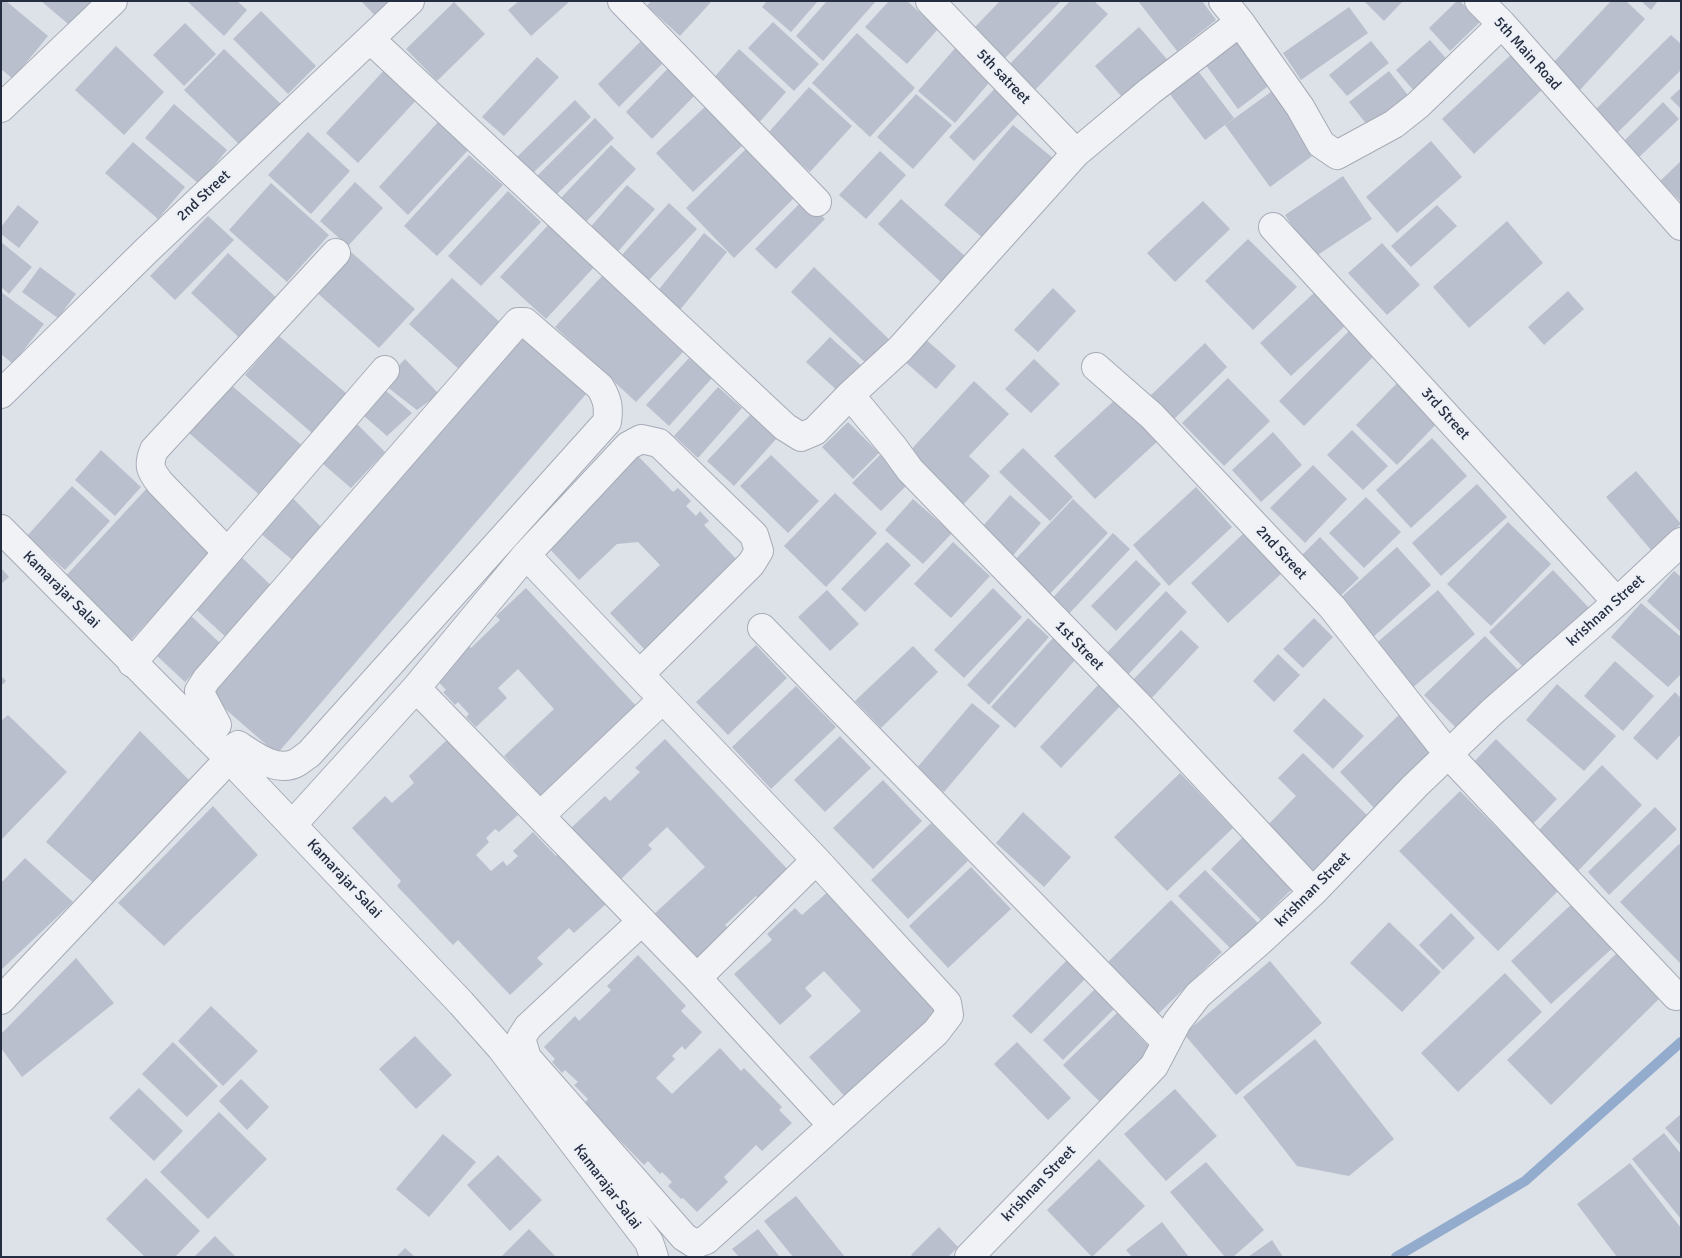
<!DOCTYPE html>
<style>
body{margin:0}
#map{position:relative;width:1682px;height:1258px;overflow:hidden;background:#dde1e8;font-family:Signika,sans-serif}
canvas{display:block}
.frame{position:absolute;inset:0;border:2px solid #252d40;pointer-events:none}
</style>
<div id="map">
<canvas width="1682" height="1258"></canvas>
<div class="frame"></div>
</div>
<script>
const ctx = document.querySelector('canvas').getContext('2d');
ctx.lineJoin = 'round';
function strokePath(path, color, width, dash) {
  ctx.strokeStyle = color;
  ctx.lineWidth = width;
  ctx.lineCap = dash ? 'butt' : 'round';
  ctx.setLineDash(dash || []);
  ctx.stroke(path);
}
function fillPath(path, color) {
  ctx.fillStyle = color;
  ctx.fill(path, 'evenodd');
}
function drawText(font, color, halo, rows, align = 'center') {
  ctx.font = font + ' Signika,sans-serif';
  ctx.lineWidth = 4;
  ctx.setLineDash([]);
  ctx.textBaseline = 'middle';
  ctx.strokeStyle = halo;
  ctx.fillStyle = color;
  for (const [text, x, y, turn = 0] of rows) {
    ctx.save();
    ctx.translate(x, y);
    ctx.rotate((+turn || 0) * Math.PI / 180);
    ctx.textAlign = isNaN(turn) ? turn : align;
    if (halo) ctx.strokeText(text, 0, 0);
    ctx.fillText(text, 0, 0);
    ctx.restore();
  }
}
const stream = new Path2D(`
 M1396,1257L1525,1181L1681,1042`);
const building = new Path2D(`
 M1,1H6L48,36L13,79L1,69Z
 M41,1H98L74,29Z
 M187,1H237L247,10L224,36Z
 M361,1H405L383,24Z
 M519,1H570L531,36L508,10Z
 M651,1H712L680,36L647,6Z
 M767,1H818L791,32L762,7Z
 M827,1H876L823,61L796,36Z
 M889,1H907L938,29L907,64L865,27Z
 M1000,1H1061L1005,58L974,28Z
 M1070,1H1094L1108,14L1034,91L1008,66Z
 M1138,1H1202L1216,20L1177,51Z
 M1366,1H1403L1384,21L1365,2Z
 M1457,1H1460L1480,22L1450,51L1429,28Z
 M1611,1H1626L1645,19L1579,91L1551,65Z
 M1641,1H1658L1651,10Z
 M454,2L485,34L437,81L406,49Z
 M1349,7L1368,33L1301,80L1283,53Z
 M261,11L316,66L288,94L233,39Z
 M773,22L819,64L794,91L748,48Z
 M185,23L216,54L184,86L153,55Z
 M1139,27L1172,65L1128,104L1095,66Z
 M857,33L915,88L870,137L812,83Z
 M1238,33L1275,81L1238,109L1202,60Z
 M1671,35L1681,44V70L1613,137L1591,114Z
 M643,39L665,61L619,107L598,84Z
 M1430,40L1450,63L1415,92L1396,70Z
 M1371,41L1389,63L1347,96L1329,75Z
 M116,46L164,92L124,135L75,90Z
 M956,47L993,78L955,123L918,91Z
 M224,49L283,106L243,148L184,90Z
 M739,49L786,92L757,125L710,82Z
 M1514,52L1546,86L1474,154L1442,119Z
 M537,57L559,77L504,136L482,117Z
 M675,61L702,88L652,139L626,112Z
 M388,66L420,96L358,163L326,133Z
 M1195,67L1234,118L1205,140L1166,89Z
 M1389,71L1411,99L1371,130L1349,102Z
 M1001,82L1026,106L974,161L949,137Z
 M809,87L852,126L810,172L768,133Z
 M1681,88V109L1670,98Z
 M1275,89L1319,151L1270,187L1225,125Z
 M916,94L952,125L913,169L877,137Z
 M575,100L591,117L533,173L517,157Z
 M710,102L747,141L693,192L656,153Z
 M1663,102L1679,119L1635,161L1620,145Z
 M174,104L227,150L199,184L145,138Z
 M595,118L614,138L556,195L537,176Z
 M439,121L469,149L408,215L379,187Z
 M1013,125L1054,159L985,240L944,205Z
 M308,132L350,171L311,214L268,175Z
 M1431,141L1462,177L1397,233L1366,197Z
 M133,142L185,187L158,219L105,173Z
 M611,145L636,169L584,224L559,200Z
 M749,146L797,195L734,258L686,208Z
 M880,151L906,175L866,219L839,195Z
 M469,155L503,185L437,256L404,226Z
 M1681,161V202L1660,181Z
 M1343,176L1372,219L1313,258L1285,215Z
 M355,182L383,208L348,246L320,221Z
 M271,183L329,235L287,282L229,230Z
 M627,185L655,209L615,255L587,231Z
 M508,191L541,222L481,286L448,256Z
 M804,199L825,219L776,269L755,249Z
 M901,199L966,257L942,283L878,224Z
 M1203,201L1230,229L1175,282L1147,253Z
 M669,203L697,229L648,281L621,256Z
 M18,205L39,222L19,248L1,234V227Z
 M1437,205L1457,226L1411,267L1391,246Z
 M208,216L234,240L175,300L150,276Z
 M1507,221L1543,263L1469,328L1433,287Z
 M551,222L596,265L546,319L500,277Z
 M704,233L727,252L675,316L652,298Z
 M1248,239L1297,287L1253,330L1205,281Z
 M1,242L32,267L9,294L1,287Z
 M1382,243L1420,285L1387,315L1348,273Z
 M350,251L415,309L379,348L314,290Z
 M228,253L281,302L244,342L191,293Z
 M40,267L76,294L58,318L22,292Z
 M814,267L894,344L871,368L791,292Z
 M602,276L683,352L636,402L555,327Z
 M452,278L503,325L461,371L409,324Z
 M1053,288L1076,311L1038,352L1014,330Z
 M1568,291L1584,309L1544,345L1528,327Z
 M1,292L44,324L13,364L1,354Z
 M1315,292L1346,325L1291,376L1260,343Z
 M522,327L592,387L277,754L208,694Z
 M1349,331L1374,356L1304,426L1279,401Z
 M279,336L346,393L312,433L245,375Z
 M830,337L865,369L841,394L806,362Z
 M923,337L956,366L936,389L903,360Z
 M1205,343L1227,367L1171,422L1148,398Z
 M689,358L712,378L669,426L646,405Z
 M405,359L439,394L417,410L382,383Z
 M1034,359L1060,384L1031,413L1005,389Z
 M1403,377L1443,417L1397,465L1356,425Z
 M1228,378L1270,421L1224,466L1182,423Z
 M974,381L1009,414L969,456L990,476L963,505L907,454Z
 M378,384L412,413L387,436L356,409Z
 M231,385L305,448L263,498L189,433Z
 M718,387L742,408L698,458L674,436Z
 M1119,396L1160,439L1095,499L1054,456Z
 M751,414L777,438L734,486L707,461Z
 M349,416L385,452L351,488L315,457Z
 M848,422L879,453L853,479L822,447Z
 M1352,430L1388,466L1363,490L1327,455Z
 M1273,432L1302,465L1261,502L1232,470Z
 M1432,438L1467,476L1411,528L1376,490Z
 M1023,448L1073,497L1050,521L999,472Z
 M101,450L141,487L115,516L75,480Z
 M771,455L819,501L788,533L740,486Z
 M880,455L909,483L881,511L852,483Z
 M638,456L673,492L678,488L691,501L686,506L696,516L700,511L709,521L704,525L739,562L646,651L610,613L660,565L638,542L617,544L579,580L545,544Z
 M1313,465L1347,499L1305,543L1270,508Z
 M1636,471L1681,524L1651,550L1606,497Z
 M1477,484L1507,517L1441,576L1412,543Z
 M72,486L110,521L65,570L27,536Z
 M149,486L216,549L130,641L63,579Z
 M1196,487L1232,527L1169,586L1133,545Z
 M286,491L323,529L296,563L254,528Z
 M835,493L877,533L826,587L784,546Z
 M1010,495L1041,523L1009,560L977,533Z
 M1366,497L1401,532L1364,568L1329,533Z
 M913,499L952,533L923,564L885,530Z
 M1073,499L1108,533L1044,600L1009,566Z
 M1508,522L1551,564L1491,626L1447,584Z
 M1113,533L1130,549L1064,619L1047,604Z
 M1244,533L1282,573L1228,623L1191,583Z
 M1320,537L1359,578L1337,599L1298,559Z
 M887,542L911,565L865,612L841,589Z
 M953,542L990,576L951,618L914,584Z
 M1397,547L1431,585L1371,639L1337,601Z
 M236,552L276,590L229,640L189,603Z
 M1136,560L1161,584L1116,631L1091,606Z
 M1,568L9,577L1,584Z
 M1553,570L1591,610L1527,671L1489,632Z
 M1674,571L1681,577V632L1647,601Z
 M526,588L639,709L543,798L504,756L554,709L518,669L498,688L507,698L476,727L466,717L469,714L458,702L455,705L443,692L446,690L432,675L466,643L471,648L500,620L496,616Z
 M993,588L1022,617L964,678L934,650Z
 M827,590L859,624L830,651L798,617Z
 M1438,590L1475,634L1410,690L1373,646Z
 M1166,591L1187,612L1121,682L1099,661Z
 M1641,603L1681,637V674L1668,687L1611,637Z
 M189,614L221,644L185,682L154,653Z
 M1028,618L1049,637L989,705L967,685Z
 M1314,618L1333,637L1303,668L1283,649Z
 M1181,630L1199,647L1149,701L1130,683Z
 M1485,636L1520,672L1459,731L1424,695Z
 M1053,638L1076,659L1015,728L991,707Z
 M756,645L787,678L728,735L696,702Z
 M913,646L938,672L881,728L855,701Z
 M1278,654L1300,675L1274,702L1253,681Z
 M1615,661L1654,696L1623,731L1584,696Z
 M1,676L6,681L1,686Z
 M1099,684L1121,705L1061,768L1040,747Z
 M1557,684L1616,736L1584,771L1526,720Z
 M796,686L836,727L771,789L732,747Z
 M1675,692L1681,698V734L1657,760L1633,738Z
 M1324,698L1364,736L1333,769L1293,731Z
 M972,703L1000,726L944,792L916,769Z
 M1403,711L1440,750L1377,811L1340,772Z
 M8,715L67,772L1,840V721Z
 M140,731L190,781L97,886L46,842Z
 M451,736L498,786L494,790L518,815L499,832L495,829L486,838L489,842L476,855L491,871L503,861L507,866L518,856L513,851L533,832L556,856L560,852L593,886L590,888L606,904L574,933L569,928L537,958L543,964L510,995L458,940L453,945L397,886L401,881L352,828L385,796L392,803L414,783L409,776Z
 M840,736L871,768L825,812L794,780Z
 M665,739L790,872L760,900L756,896L725,925L729,929L695,961L652,916L705,867L667,827L648,845L652,849L619,881L570,829L605,796L610,801L640,772L635,768Z
 M1496,739L1557,799L1526,831L1465,771Z
 M1303,753L1368,816L1308,876L1262,831L1296,796L1278,778Z
 M1602,765L1642,805L1577,872L1537,832Z
 M1180,773L1233,828L1167,891L1114,837Z
 M883,780L922,821L873,869L833,828Z
 M1460,791L1559,890L1498,951L1399,851Z
 M213,806L258,855L164,946L118,903Z
 M1655,807L1677,829L1609,895L1588,872Z
 M1023,812L1071,857L1044,887L996,843Z
 M931,823L968,861L908,919L871,880Z
 M1245,835L1295,886L1261,920L1211,869Z
 M1679,844L1681,846V964L1620,902Z
 M25,858L73,902L1,970V883Z
 M971,867L1011,909L948,968L909,926Z
 M1205,870L1260,925L1233,951L1178,896Z
 M831,889L944,1013L848,1100L809,1057L861,1011L824,971L805,988L812,996L780,1025L734,974L772,940L767,934L795,908L802,915Z
 M1171,900L1222,952L1157,1015L1107,963Z
 M1576,900L1617,944L1551,1004L1511,961Z
 M1451,913L1475,938L1443,970L1419,945Z
 M1389,922L1441,972L1402,1012L1350,963Z
 M1618,952L1662,996L1551,1105L1507,1060Z
 M638,955L686,1006L681,1011L702,1032L685,1050L682,1046L672,1056L675,1059L656,1078L672,1094L720,1048L741,1071L744,1068L782,1107L779,1110L792,1123L762,1151L756,1145L724,1177L728,1182L697,1212L683,1198L681,1199L668,1186L672,1182L662,1172L660,1174L648,1161L644,1165L584,1104L588,1099L574,1085L578,1082L565,1070L562,1073L552,1062L555,1059L544,1047L575,1016L579,1021L611,990L607,986Z
 M1070,957L1089,975L1031,1034L1012,1016Z
 M76,958L114,1003L22,1077L1,1048V1034Z
 M1270,961L1322,1023L1236,1095L1184,1034Z
 M1505,973L1542,1012L1458,1092L1421,1053Z
 M1095,989L1114,1009L1063,1060L1043,1040Z
 M211,1006L258,1051L223,1086L178,1041Z
 M1117,1013L1157,1055L1104,1106L1063,1065Z
 M415,1036L452,1075L416,1109L379,1069Z
 M1315,1039L1394,1139L1349,1176L1297,1166L1243,1097Z
 M173,1042L218,1086L187,1117L142,1074Z
 M1017,1042L1071,1098L1048,1120L994,1064Z
 M241,1079L269,1107L247,1130L219,1101Z
 M139,1088L183,1131L154,1161L109,1118Z
 M1175,1089L1217,1136L1166,1181L1124,1134Z
 M219,1112L267,1159L208,1219L160,1172Z
 M1681,1114V1146L1665,1128Z
 M1664,1133L1681,1154V1219L1632,1159Z
 M443,1134L476,1162L429,1217L396,1189Z
 M498,1155L542,1200L510,1231L467,1185Z
 M1099,1159L1145,1206L1092,1257L1047,1210Z
 M1206,1162L1264,1230L1233,1257H1225L1170,1192Z
 M1630,1163L1681,1228V1257H1617L1577,1204Z
 M146,1178L200,1231L175,1257H145L106,1219Z
 M796,1196L845,1257H793L764,1221Z
 M1162,1222L1189,1257H1132L1126,1250Z
 M939,1227L958,1247L948,1257H913L911,1255Z
 M529,1229L556,1257H501Z
 M758,1229L780,1257H739L732,1249Z
 M215,1236L236,1257H194Z
 M1272,1240L1283,1257H1248Z
 M405,1248L415,1257H396Z`);
const minor = new Path2D(`
 M622,1L817,202
 M930,1L1076,153
 M1223,1L1240,22
 M1479,1L1502,24L1681,226
 M370,39L785,427L801,437L815,431L850,395L900,349L1076,153L1150,91L1240,22L1300,107L1321,144L1337,155L1394,124L1418,105L1502,24
 M1,108L113,1
 M1273,227L1617,602
 M1096,367L1152,416L1332,607L1449,755L1676,996
 M1,394L147,250L410,1
 M850,395L894,448L910,470L1144,711L1313,892
 M1,529L240,770L461,1003L501,1048L649,1242L654,1257
 M227,552L160,483C150,470 148,465 154,450L336,253
 M526,555L816,860L947,1003L949,1015L936,1032L706,1240L695,1244L684,1237L527,1058L521,1038L528,1027L642,921
 M762,628L1166,1042
 M132,663L385,370
 M416,688L697,978L832,1125
 M206,736L217,725L199,691L206,680L518,322H525L600,387C608,400 609,408 607,422L309,754C304,757 300,761 296,763C277,773 253,755 238,745L224,754
 M540,816L663,699
 M293,824L416,688L526,555L628,446L641,439L659,443L754,535L759,551L751,564L640,674
 M697,978L816,860
 M1,1000L229,759
 M969,1257L1154,1066L1177,1022L1198,995L1259,942L1313,892L1415,786L1492,712L1617,602L1681,542`);
const streetNames = [
 ["5th Main Road",1527,54,48],
 ["5th satreet",1003,77,46],
 ["2nd Street",204,196,-43],
 ["3rd Street",1445,414,48],
 ["2nd Street",1281,553,47],
 ["Kamarajar Salai",61,590,45],
 ["krishnan Street",1606,611,-42],
 ["1st Street",1079,646,46],
 ["Kamarajar Salai",344,879,47],
 ["krishnan Street",1313,890,-45],
 ["krishnan Street",1039,1184,-46],
 ["Kamarajar Salai",607,1187,53]
];
strokePath(stream, '#93accd', 10);
fillPath(building, '#b9bfcc');
strokePath(minor, '#a6abb6', 30);
strokePath(minor, '#f0f2f6', 28);
drawText('15px', '#252d40', '#ecf0f6', streetNames);
</script>
